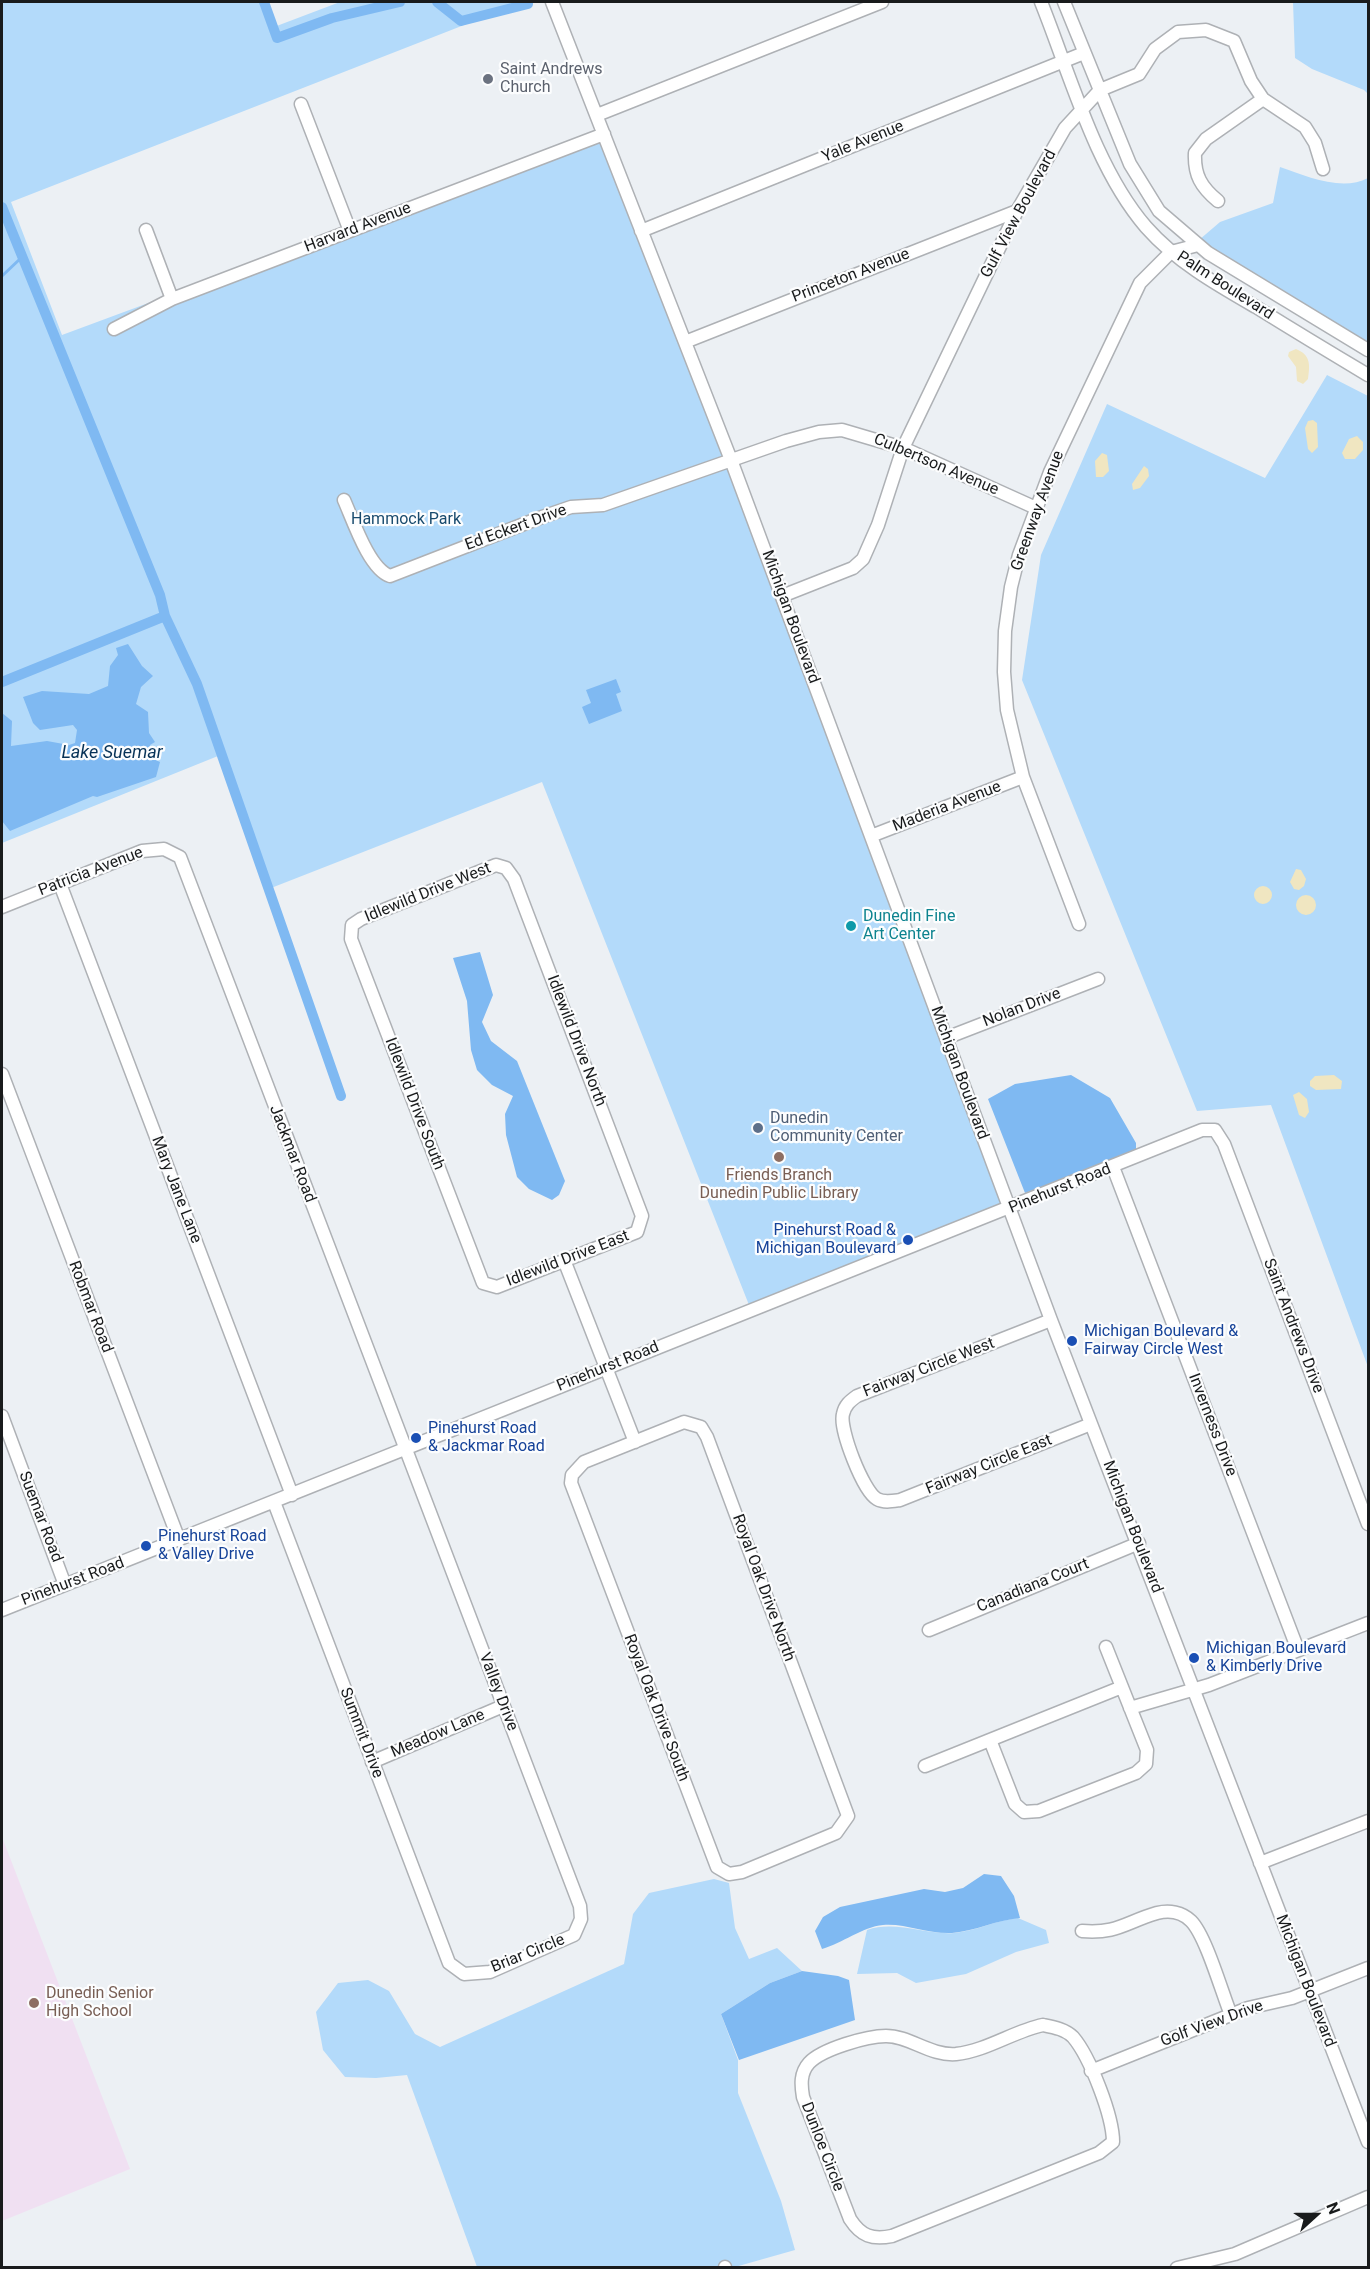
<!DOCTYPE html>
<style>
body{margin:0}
#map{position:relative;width:1370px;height:2269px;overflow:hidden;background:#ecf0f4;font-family:Roboto,sans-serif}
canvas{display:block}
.frame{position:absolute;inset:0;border:3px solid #191b1c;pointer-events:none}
.north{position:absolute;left:1286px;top:2185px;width:60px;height:60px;-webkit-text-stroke:4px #fcfdfe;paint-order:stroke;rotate:69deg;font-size:16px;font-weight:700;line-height:24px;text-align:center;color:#191b1c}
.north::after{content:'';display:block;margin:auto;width:21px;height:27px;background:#191b1c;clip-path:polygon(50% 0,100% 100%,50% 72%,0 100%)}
</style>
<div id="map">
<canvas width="1370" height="2269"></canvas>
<div class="frame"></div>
<div class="north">N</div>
</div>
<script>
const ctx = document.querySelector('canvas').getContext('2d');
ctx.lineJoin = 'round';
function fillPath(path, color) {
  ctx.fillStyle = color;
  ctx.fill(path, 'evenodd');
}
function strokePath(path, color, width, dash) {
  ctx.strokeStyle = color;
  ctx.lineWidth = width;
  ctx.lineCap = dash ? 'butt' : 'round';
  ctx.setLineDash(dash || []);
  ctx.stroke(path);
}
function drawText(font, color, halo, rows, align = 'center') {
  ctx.font = font + ' Roboto,sans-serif';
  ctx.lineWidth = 4.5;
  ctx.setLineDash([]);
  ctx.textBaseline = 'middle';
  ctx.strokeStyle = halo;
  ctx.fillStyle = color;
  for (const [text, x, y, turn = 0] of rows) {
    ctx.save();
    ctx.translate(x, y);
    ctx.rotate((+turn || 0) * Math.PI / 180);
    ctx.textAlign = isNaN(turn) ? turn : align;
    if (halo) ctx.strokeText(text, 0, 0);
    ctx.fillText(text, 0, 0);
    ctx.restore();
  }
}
const education = new Path2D(`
 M2,1837L130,2169L2,2221Z`);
const green = new Path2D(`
 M2,2H265L274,27L340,2H523L11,202L62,335L604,134L1009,1209L751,1310L542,782L266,890L218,756L2,843Z
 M1293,2H1368V94L1364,90L1312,69L1295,58Z
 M1280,167C1306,176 1342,192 1368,178V344L1244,270L1199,240L1220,222L1273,203Z
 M1327,375L1368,396V1367L1271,1105L1197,1111L1022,680L1041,555L1107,404L1265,478Z
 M714,1879L729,1883L735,1928L749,1959L777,1948L802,1971L770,1983L721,2014L738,2060V2093L781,2201L795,2250L735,2267H731L728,2261L719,2264L720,2268L477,2267L407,2075L376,2078L345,2077L323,2050L316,2012L338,1983L368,1980L389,1991L415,2034L440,2047L624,1964L633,1914L649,1893Z
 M1018,1918L1046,1930L1049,1943L1016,1952L966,1974L916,1983L897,1973L857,1974L867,1930C896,1920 924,1935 954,1933C977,1931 996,1920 1018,1918Z`);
const sand = new Path2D(`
 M1296,349C1311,355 1310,365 1308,379L1303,384L1297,381L1296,367L1288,356L1289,352Z
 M1313,420L1317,423L1318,447L1312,453L1308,449L1305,428L1308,421Z
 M1357,436L1363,442V450L1355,459H1345L1342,453L1349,439Z
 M1102,453L1107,455L1109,471L1103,477H1096L1095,461Z
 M1144,466L1148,469L1149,476L1140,488L1133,490L1132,484Z
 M1296,869L1301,870L1306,879L1304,886L1299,890L1294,889L1290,882Z
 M1254 895a9 9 0 1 1 18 0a9 9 0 1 1-18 0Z
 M1296 905a10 10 0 1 1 20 0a10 10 0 1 1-20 0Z
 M1334,1075L1342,1081L1341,1089L1316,1090L1310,1086V1081L1315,1076Z
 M1299,1092L1307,1099L1309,1112L1305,1118L1299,1115L1293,1095Z`);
const water = new Path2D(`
 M128,644L142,666L153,676L141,687L136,704L148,712L149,733L155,742L150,745L151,758L160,762L156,777L97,797L93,796L10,831L2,821V713L12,721L11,746L47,741L69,745L75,743L77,730L73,725L40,730L33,723L23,697L42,691L89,694L108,686L110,666L118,655L116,648Z
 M616,679L621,692L616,694L622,711L589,724L582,707L591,703L586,690Z
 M480,952L493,995L482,1022L491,1041L517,1061L565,1181L559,1195L552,1200L529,1189L517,1177L506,1135L505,1114L513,1096L492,1085L477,1070L471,1050L467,1001L453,958Z
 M1071,1075L1110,1098L1136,1143V1152L1025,1193L988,1099L1015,1084Z
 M984,1874L1001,1876L1014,1896L1020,1918C996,1920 976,1931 952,1933C927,1934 905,1923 883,1925C862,1927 843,1943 822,1949L815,1931L823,1917L840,1907L924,1889L945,1892L963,1888Z
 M802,1971L838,1976L849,1980L855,2020L739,2060L721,2014L770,1983Z`);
const stream = new Path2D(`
 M2,276L21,258`);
const canal = new Path2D(`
 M264,2L277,38L332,18L400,2
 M437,2L461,21L528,4
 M2,207L160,595L165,616L197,684L341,1096
 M2,682L165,616`);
const minor = new Path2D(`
 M552,2L731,460L1051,1320L1368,2142
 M1041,2C1070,74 1095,168 1146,227C1177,262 1216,284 1256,307C1293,330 1331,353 1368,375
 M1064,2L1130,164L1159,211L1208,253L1368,350
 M301,104L350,231
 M597,115L882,2
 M1218,201C1201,187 1194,175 1195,153L1206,139L1263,99
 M146,230L172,299
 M641,231L1084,53
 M114,329L172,299L604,134
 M685,342L1017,211
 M344,500C353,520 369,569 390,576L542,517L571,507L603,505L786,441L819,432L842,430L903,448L1036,508
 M782,596L853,568L863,559L878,525L903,448L1017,211L1065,128L1100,90L1139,74L1155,49L1178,32L1206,30L1234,41L1251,81L1263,99L1305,127L1315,143L1323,169
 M871,836L1023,777
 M496,865L506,868L514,879L642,1216L637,1232L497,1287L483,1283L351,939L352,925L361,919Z
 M60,884L292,1495
 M2,907L142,851L164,849L180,857L580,1906L581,1919L574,1935L490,1972L464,1974L449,1963L274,1502
 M1079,924L1023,777L1007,710L1004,672L1005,631L1011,587L1019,555L1050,472L1140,283L1171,252L1198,245
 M946,1038L1098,979
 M2,1074L179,1540
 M1113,1167L1298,1650
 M564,1260L635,1442
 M1051,1320L857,1396C850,1401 845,1405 843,1414C839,1429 863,1491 877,1499C884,1503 893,1501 900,1500L1091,1424
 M2,1416L65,1585
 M684,1422L701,1427L707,1437L848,1816L836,1833L742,1872L729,1874L717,1867L571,1483L572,1475L584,1462Z
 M2,1610L1202,1130H1215L1224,1144L1368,1524
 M929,1630L1139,1543
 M1130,1708L1209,1685L1368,1623
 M990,1740L1015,1804L1024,1812L1039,1811L1136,1773L1146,1764L1147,1750L1106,1647
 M372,1762L503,1706
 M925,1766L1122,1687
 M1260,1863L1368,1821
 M1082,1931C1117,1934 1126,1922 1157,1913C1169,1910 1182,1912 1191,1921C1206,1936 1222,1993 1231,2015
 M1043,2025C1053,2027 1065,2029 1073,2037C1090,2057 1113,2116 1113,2142L1099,2153L892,2236C872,2240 861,2236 850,2219L803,2097C801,2085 800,2073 809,2063C822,2049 867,2036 886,2036C910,2036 930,2056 956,2054C986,2051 1014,2031 1043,2025Z
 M1091,2071L1248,2008L1292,1998L1368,1968
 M725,2267V2268
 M1177,2268L1235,2254L1368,2197`);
const markers = [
 [488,79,6,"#6b7280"],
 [851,926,6,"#0f9aa8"],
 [758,1128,6,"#5c6f8a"],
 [779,1157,6,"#8d6e63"],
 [908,1240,6,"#1a4fb4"],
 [1072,1341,6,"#1a4fb4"],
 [416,1438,6,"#1a4fb4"],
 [146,1546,6,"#1a4fb4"],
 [1194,1658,6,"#1a4fb4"],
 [34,2003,6,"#8d6e63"]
];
const worshipNames = [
 ["Saint Andrews",500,70],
 ["Church",500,88]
];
const streetNames = [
 ["Yale Avenue",863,142,-22],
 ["Gulf View Boulevard",1019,214,-62],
 ["Harvard Avenue",358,228,-21],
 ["Princeton Avenue",851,276,-21],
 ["Palm Boulevard",1225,286,33],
 ["Culbertson Avenue",936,465,23],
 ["Greenway Avenue",1038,511,-70],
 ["Ed Eckert Drive",516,528,-20],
 ["Michigan Boulevard",790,617,70],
 ["Maderia Avenue",947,807,-21],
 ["Patricia Avenue",91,872,-21],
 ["Idlewild Drive West",428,893,-22],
 ["Nolan Drive",1022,1008,-21],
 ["Idlewild Drive North",576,1041,69],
 ["Michigan Boulevard",959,1073,70],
 ["Idlewild Drive South",414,1104,69],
 ["Jackmar Road",292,1154,69],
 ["Pinehurst Road",1060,1189,-22],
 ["Mary Jane Lane",176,1190,69],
 ["Idlewild Drive East",568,1259,-21],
 ["Robmar Road",90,1307,69],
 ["Saint Andrews Drive",1293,1326,69],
 ["Pinehurst Road",608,1367,-22],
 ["Fairway Circle West",929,1368,-21],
 ["Inverness Drive",1212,1425,69],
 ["Fairway Circle East",989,1465,-22],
 ["Suemar Road",40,1517,69],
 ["Michigan Boulevard",1132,1527,69],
 ["Pinehurst Road",73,1582,-21],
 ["Canadiana Court",1033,1586,-22],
 ["Royal Oak Drive North",763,1588,70],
 ["Valley Drive",498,1692,69],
 ["Royal Oak Drive South",656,1708,69],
 ["Summit Drive",361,1733,69],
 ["Meadow Lane",438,1734,-23],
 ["Briar Circle",528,1954,-22],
 ["Michigan Boulevard",1305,1981,69],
 ["Golf View Drive",1212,2024,-20],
 ["Dunloe Circle",822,2147,69]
];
const parkNames = [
 ["Hammock Park",406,520]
];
const cultureNames = [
 ["Dunedin Fine",863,917],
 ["Art Center",863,935]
];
const serviceNames = [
 ["Dunedin",770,1119],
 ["Community Center",770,1137]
];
const educationNames = [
 ["Friends Branch",779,1176],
 ["Dunedin Public Library",779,1194],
 ["Dunedin Senior",46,1994,"left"],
 ["High School",46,2012,"left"]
];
const transitNames = [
 ["Pinehurst Road &",896,1231,"right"],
 ["Michigan Boulevard",896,1249,"right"],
 ["Michigan Boulevard &",1084,1332],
 ["Fairway Circle West",1084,1350],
 ["Pinehurst Road",428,1429],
 ["& Jackmar Road",428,1447],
 ["Pinehurst Road",158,1537],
 ["& Valley Drive",158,1555],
 ["Michigan Boulevard",1206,1649],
 ["& Kimberly Drive",1206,1667]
];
const waterNames = [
 ["Lake Suemar",112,753]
];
fillPath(education, '#f0e0f2');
fillPath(green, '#b3dafa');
fillPath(sand, '#f0e6c1');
fillPath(water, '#7fb9f2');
strokePath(stream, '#7fb9f2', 3);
strokePath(canal, '#7fb9f2', 10);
strokePath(minor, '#aeb1b5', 15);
strokePath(minor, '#fff', 12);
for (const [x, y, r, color] of markers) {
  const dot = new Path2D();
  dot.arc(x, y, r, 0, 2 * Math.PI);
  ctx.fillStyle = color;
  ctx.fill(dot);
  strokePath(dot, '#fcfdfe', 2);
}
drawText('16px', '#5b616d', '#fcfdfe', worshipNames, 'left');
drawText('16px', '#191b1c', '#fcfdfe', streetNames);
drawText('16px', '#194b6e', '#fcfdfe', parkNames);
drawText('16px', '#0d838f', '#fcfdfe', cultureNames, 'left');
drawText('16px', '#4e5e75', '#fcfdfe', serviceNames, 'left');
drawText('16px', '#785e54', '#fcfdfe', educationNames);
drawText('16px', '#164399', '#fcfdfe', transitNames, 'left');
drawText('italic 18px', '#083358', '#fcfdfe', waterNames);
</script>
